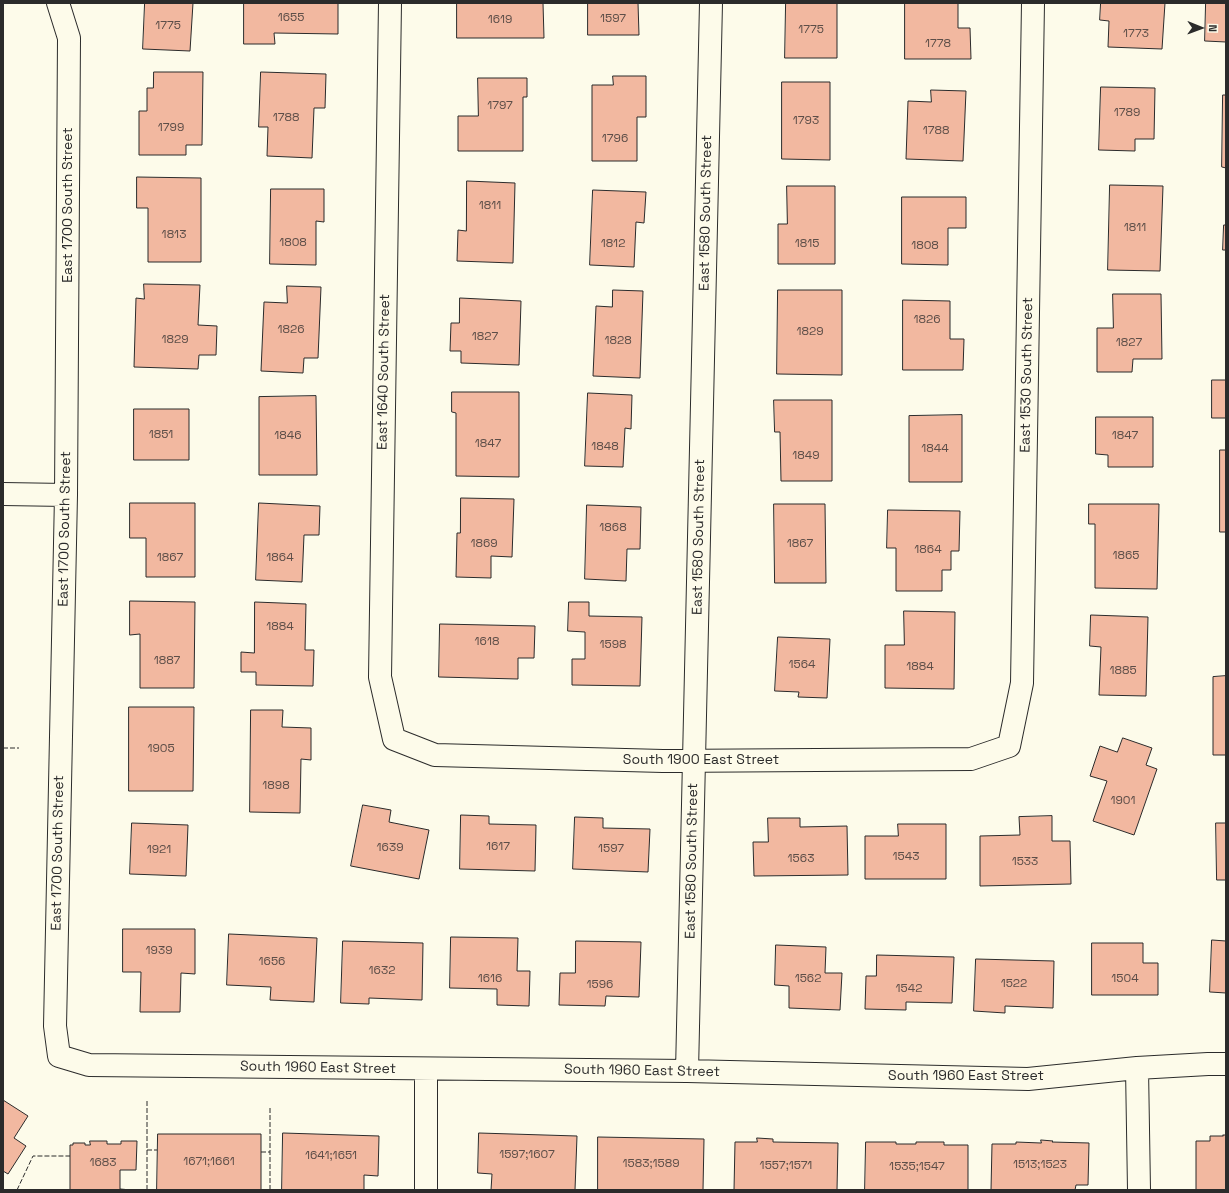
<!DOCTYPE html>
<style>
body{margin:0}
#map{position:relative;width:1229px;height:1193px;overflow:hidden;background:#fdfbea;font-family:"Space Grotesk",sans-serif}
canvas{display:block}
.frame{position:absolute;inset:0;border:4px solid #2b2b2b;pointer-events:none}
.north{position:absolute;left:1181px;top:8px;width:40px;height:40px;-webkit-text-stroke:3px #fdfbea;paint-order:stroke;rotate:91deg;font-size:11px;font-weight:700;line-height:16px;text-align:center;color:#2b2b2b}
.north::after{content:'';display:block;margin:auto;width:14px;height:18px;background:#2b2b2b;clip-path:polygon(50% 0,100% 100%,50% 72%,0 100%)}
</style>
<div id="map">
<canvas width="1229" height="1193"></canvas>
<div class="frame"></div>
<div class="north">N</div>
</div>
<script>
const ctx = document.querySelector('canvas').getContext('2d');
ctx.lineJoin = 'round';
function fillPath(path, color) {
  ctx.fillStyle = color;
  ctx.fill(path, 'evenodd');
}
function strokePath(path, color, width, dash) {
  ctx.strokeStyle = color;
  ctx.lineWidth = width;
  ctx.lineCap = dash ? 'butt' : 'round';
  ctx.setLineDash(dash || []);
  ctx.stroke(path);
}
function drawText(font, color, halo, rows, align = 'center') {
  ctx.font = font + ' "Space Grotesk",sans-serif';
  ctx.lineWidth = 3;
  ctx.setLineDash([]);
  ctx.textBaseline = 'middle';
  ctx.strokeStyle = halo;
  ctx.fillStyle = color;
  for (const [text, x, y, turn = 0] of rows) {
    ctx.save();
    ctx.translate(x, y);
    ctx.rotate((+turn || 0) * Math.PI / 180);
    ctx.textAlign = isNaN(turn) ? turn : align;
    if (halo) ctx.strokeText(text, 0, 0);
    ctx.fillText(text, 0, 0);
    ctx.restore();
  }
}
const building = new Path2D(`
 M145,3H193L190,51L143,49Z
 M244,3H338V34L274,33L275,44H244Z
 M457,3H543L544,38H457Z
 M588,3H638L639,35H588Z
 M786,3H837V58H785Z
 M905,3H958V28H970L971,59H905Z
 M1101,3H1165L1162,49L1108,47L1109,21L1100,20Z
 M1206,3H1226V42L1205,41Z
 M154,72H203L202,145H186V155H139V111H147V88H153Z
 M261,72L326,74L325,108H314L312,158L267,156L268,127H259Z
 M613,76H646V117H637V161H592V85H613Z
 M478,78H527V97H523V151H458V116H478Z
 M782,82H830V160L782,159Z
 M1101,87L1155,88L1154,139H1135V151L1099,150Z
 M931,90L966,91L963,161L906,159L908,101L931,102Z
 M1223,95H1226V168L1222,167Z
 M137,177L201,178V262H148V208H137Z
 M467,181L515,183L513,263L457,261L458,230L466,231Z
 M1110,185L1163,186L1160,271L1108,270Z
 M787,186H835V264H778V224H787Z
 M271,189H324V222L316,221V265L270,264Z
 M593,190L646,192L644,223L636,222L634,267L590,265Z
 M902,197H966V228H948V265L902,264Z
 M1224,225H1226V250H1223Z
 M144,284L200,285L198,325L217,326L216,355H199L198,369L134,367L136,298L144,299Z
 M287,286L321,287L318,358H304L303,373L261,371L264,302L287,303Z
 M613,290L643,291L640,378L593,376L596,306L612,307Z
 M778,290H842V375L777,374Z
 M1113,294H1161L1162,359H1133L1132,372H1097V328H1113Z
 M460,298L521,301L519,365L461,363V351H450L451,323H459Z
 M903,300L950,301V339H964L963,370H903Z
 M1212,380H1226V418H1212Z
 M452,392H519V477L456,476V413L452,412Z
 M588,393L632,395L631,429L625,428L623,467L585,466Z
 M316,396L317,475H259V397Z
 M774,400H832V481H781L780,432H775Z
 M134,409H189V460H134Z
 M962,415V482H909V416Z
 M1096,417H1153V467H1108V455L1096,454Z
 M1220,450H1226V532H1220Z
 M461,498L514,499L512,557L491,556V578L456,577L457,533H460Z
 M130,503H195V577H146V538H130Z
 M259,503L320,506L319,535H304L302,582L256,580Z
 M774,504H825L826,583H775Z
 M1089,504H1159L1157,589L1095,588V524H1089Z
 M587,505L641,507L640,549H627L626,581L585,579Z
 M888,510L960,511L959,551H951V570H942V591H896V548H887Z
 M130,601L195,602L194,688H140V634L130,635Z
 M255,602L306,604L305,650H314L313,686L256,685V672H241V652L254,653Z
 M569,602H589V616L642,617L640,686L572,685V659H585V632L568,631Z
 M904,611L955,612L954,689L885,688V645H904Z
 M1091,615L1148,617L1146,696L1099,695L1101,647L1090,646Z
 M440,624L535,626L534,658H518V679L439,677Z
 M778,637L830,639L827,698L798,697L799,692L775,691Z
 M1226,676V755H1213V677Z
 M129,707H194L193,791H129Z
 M251,710H283L282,727L311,728V760L301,759L300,813L250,812Z
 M1123,738L1152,748L1146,765L1157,769L1134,835L1093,821L1107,781L1090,776L1100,746L1117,752Z
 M363,805L391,810L389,822L429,830L419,879L351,866Z
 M461,815L489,816V824L536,825L535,871L460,869Z
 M1052,816V841H1070L1071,884L980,886V836L1020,835L1019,817Z
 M575,817L603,818V828L650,829L648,872L573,869Z
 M768,818H800V827L847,826L848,875L754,876L753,842H768Z
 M132,823L188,825L186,876L130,874Z
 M1216,823H1226V880H1217Z
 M898,824H946V879H865V836H898Z
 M123,929H195V974L181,973L180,1012H140L141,972H123Z
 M229,934L317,938L314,1002L270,1000L271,987L227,985Z
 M451,937L518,938L517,971H530L529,1006L497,1005V989L450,988Z
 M1212,940L1226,941V993L1210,992Z
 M343,941L423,943L422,1000L369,998V1004L341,1003Z
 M576,941L641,942L639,997L606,996L605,1006L559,1005L560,973H575Z
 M1092,943H1143V963H1158V995H1092Z
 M776,945L826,947L825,973H842L840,1010L789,1008V986L775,985Z
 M877,955L954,957L952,1003L906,1002V1010L865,1009L866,976H876Z
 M976,959L1054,961L1053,1008L1005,1006V1013L974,1011Z
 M3,1100L28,1116L14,1138L26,1146L8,1174L3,1171Z
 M283,1133L379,1136L378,1176L364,1175V1190H282Z
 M479,1133L577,1136L575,1190H491L492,1174L478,1173Z
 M158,1134H261V1190H157Z
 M1223,1135H1226V1190H1196V1141H1210V1136H1223Z
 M598,1137L704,1139L703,1190H598Z
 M757,1138L773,1139V1142L838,1143L837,1190H734L735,1142H757Z
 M1041,1140L1053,1141L1052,1142L1089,1143L1088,1185H1076L1075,1190H991L992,1144H1016V1142L1041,1143Z
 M90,1141H107V1144H121V1141H137L136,1170H120V1190H70V1145H73V1143H85V1145H90Z
 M866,1142H896V1144H916V1142H944V1145H968V1190H865Z`);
const minor = new Path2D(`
 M58,3L69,38L66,495L55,1026L59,1056L89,1065L687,1071L1028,1079L1137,1068L1208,1064H1226
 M390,3L380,677L394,739L435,755L663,761L971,759L1009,746L1022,683L1033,3
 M3,494L66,495
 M1137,1068L1139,1190
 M687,1071L711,3
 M426,1190V1069`);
const fence = new Path2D(`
 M3,748H19
 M147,1150H157
 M261,1152H270
 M120,1189L132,1190
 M17,1190L33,1156H70
 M147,1190V1099
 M270,1190V1107`);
const numberNames = [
 ["1655",291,18],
 ["1597",613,19],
 ["1619",500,20],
 ["1775",168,26],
 ["1775",811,30],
 ["1773",1136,34],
 ["1778",938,44],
 ["1797",500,106],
 ["1789",1127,113],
 ["1788",286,118],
 ["1793",806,121],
 ["1799",171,128],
 ["1788",936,131],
 ["1796",615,139],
 ["1811",490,206],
 ["1811",1135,228],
 ["1813",174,235],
 ["1808",293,243],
 ["1812",613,244],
 ["1815",807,244],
 ["1808",925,246],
 ["1826",927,320],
 ["1826",291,330],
 ["1829",810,332],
 ["1827",485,337],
 ["1829",175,340],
 ["1828",618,341],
 ["1827",1129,343],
 ["1851",161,435],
 ["1846",288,436],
 ["1847",1125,436],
 ["1847",488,444],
 ["1848",605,447],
 ["1844",935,449],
 ["1849",806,456],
 ["1868",613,528],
 ["1869",484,544],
 ["1867",800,544],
 ["1864",928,550],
 ["1865",1126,556],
 ["1867",170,558],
 ["1864",280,558],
 ["1884",280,627],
 ["1618",487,642],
 ["1598",613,645],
 ["1887",167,661],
 ["1564",802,665],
 ["1884",920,667],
 ["1885",1123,671],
 ["1905",161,749],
 ["1898",276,786],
 ["1901",1123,801],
 ["1617",498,847],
 ["1639",390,848],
 ["1597",611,849],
 ["1921",159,850],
 ["1543",906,857],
 ["1563",801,859],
 ["1533",1025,862],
 ["1939",159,951],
 ["1656",272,962],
 ["1632",382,971],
 ["1616",490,979],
 ["1562",808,979],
 ["1504",1125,979],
 ["1522",1014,984],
 ["1596",600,985],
 ["1542",909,989],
 ["1597;1607",527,1155],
 ["1641;1651",331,1156],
 ["1671;1661",209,1162],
 ["1683",103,1163],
 ["1583;1589",651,1164],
 ["1513;1523",1040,1165],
 ["1557;1571",786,1166],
 ["1535;1547",917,1167]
];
const streetNames = [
 ["East 1700 South Street",68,205,-90],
 ["East 1580 South Street",706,213,-89],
 ["East 1640 South Street",384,372,-89],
 ["East 1530 South Street",1027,375,-89],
 ["East 1700 South Street",65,529,-89],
 ["East 1580 South Street",699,537,-89],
 ["South 1900 East Street",701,760],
 ["East 1700 South Street",58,853,-89],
 ["East 1580 South Street",692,861,-89],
 ["South 1960 East Street",318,1068,1],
 ["South 1960 East Street",642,1071,1],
 ["South 1960 East Street",966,1076]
];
fillPath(building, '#f2b8a0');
strokePath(building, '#2b2b2b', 1);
strokePath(minor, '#2b2b2b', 24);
strokePath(minor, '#fdfbea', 22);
strokePath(fence, '#2b2b2b', 1, [5, 2]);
drawText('12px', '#5d4e48', null, numberNames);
drawText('14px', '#2b2b2b', '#fdfbea', streetNames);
</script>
